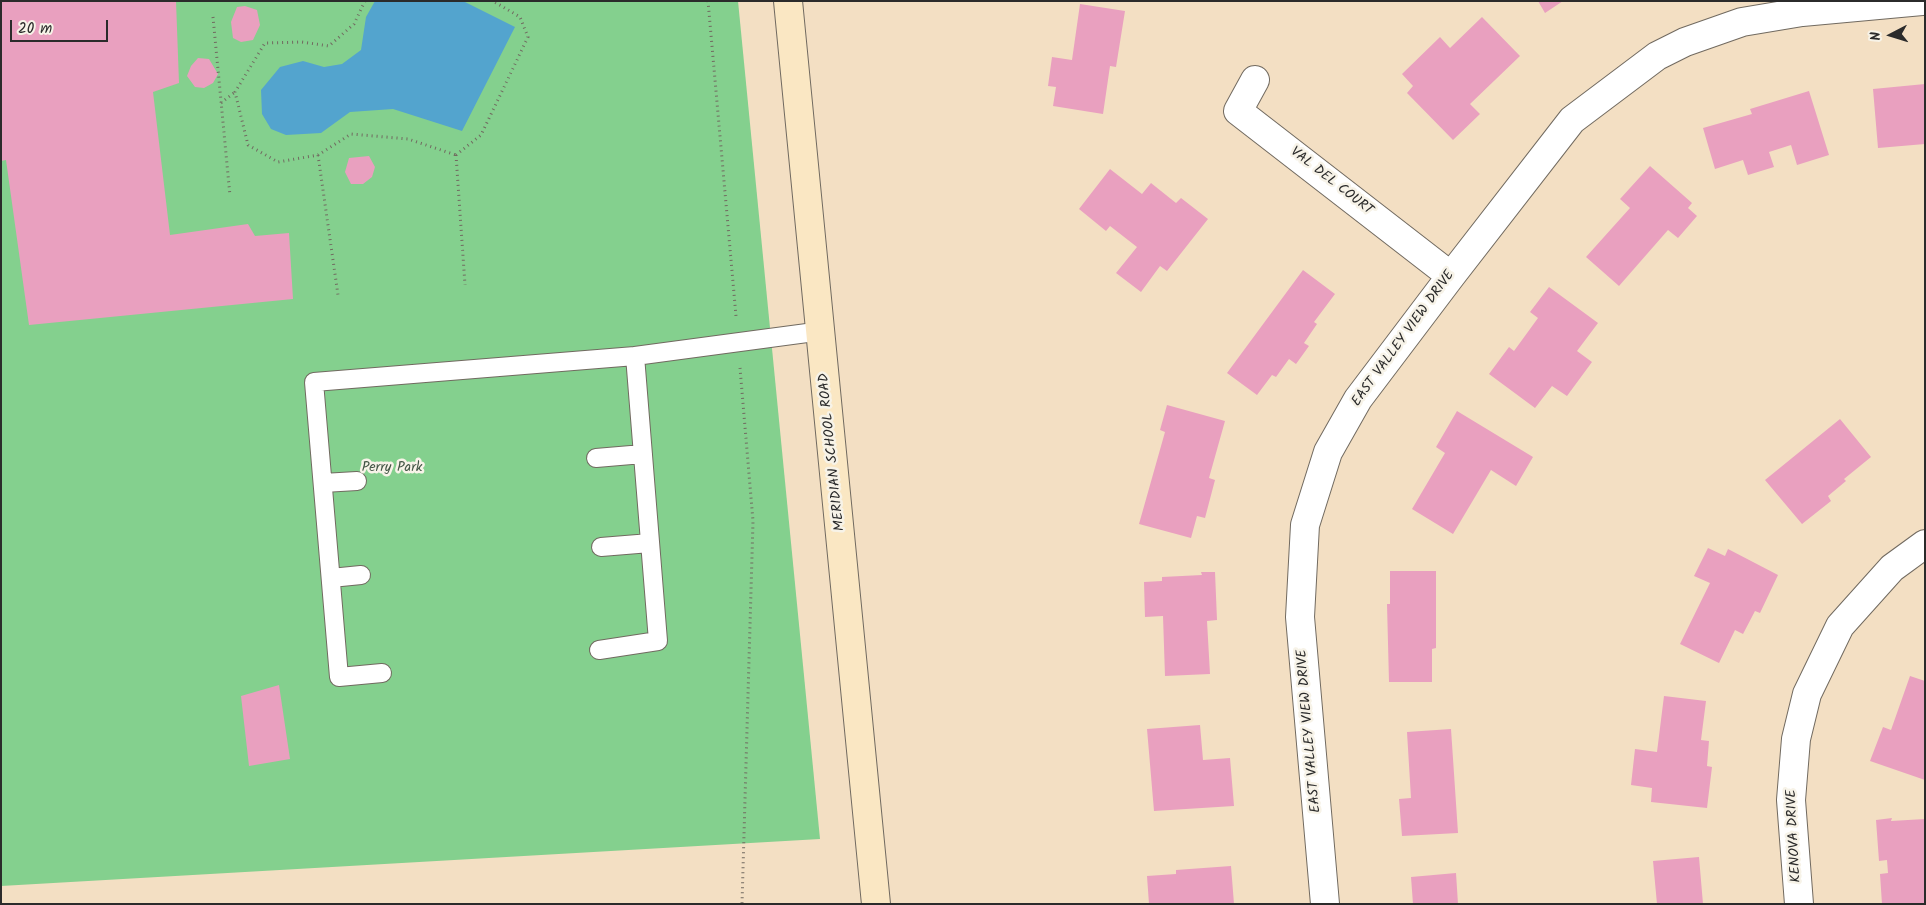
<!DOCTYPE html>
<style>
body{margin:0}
#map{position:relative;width:1926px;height:905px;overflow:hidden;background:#f3dfc3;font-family:Kalam,sans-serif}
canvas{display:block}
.frame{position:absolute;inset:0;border:2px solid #2b2b2b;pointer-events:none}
.north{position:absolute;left:1866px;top:10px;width:50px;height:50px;-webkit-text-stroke:4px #f7f3e8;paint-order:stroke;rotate:265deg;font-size:14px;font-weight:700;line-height:20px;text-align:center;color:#2b2b2b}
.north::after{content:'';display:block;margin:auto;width:18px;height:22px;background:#2b2b2b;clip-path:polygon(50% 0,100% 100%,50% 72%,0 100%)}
.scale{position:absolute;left:10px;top:20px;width:98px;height:22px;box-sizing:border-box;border:2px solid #2b2b2b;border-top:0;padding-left:6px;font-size:15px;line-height:18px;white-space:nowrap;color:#2b2b2b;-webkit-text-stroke:4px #f7f3e8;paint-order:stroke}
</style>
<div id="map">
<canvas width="1926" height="905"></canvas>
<div class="frame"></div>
<div class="north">N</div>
<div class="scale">20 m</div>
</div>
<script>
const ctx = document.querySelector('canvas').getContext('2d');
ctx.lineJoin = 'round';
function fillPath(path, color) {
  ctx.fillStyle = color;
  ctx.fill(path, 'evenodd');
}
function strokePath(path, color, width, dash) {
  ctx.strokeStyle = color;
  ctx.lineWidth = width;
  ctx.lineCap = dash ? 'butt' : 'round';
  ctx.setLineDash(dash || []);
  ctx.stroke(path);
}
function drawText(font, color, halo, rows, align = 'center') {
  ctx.font = font + ' Kalam,sans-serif';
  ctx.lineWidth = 5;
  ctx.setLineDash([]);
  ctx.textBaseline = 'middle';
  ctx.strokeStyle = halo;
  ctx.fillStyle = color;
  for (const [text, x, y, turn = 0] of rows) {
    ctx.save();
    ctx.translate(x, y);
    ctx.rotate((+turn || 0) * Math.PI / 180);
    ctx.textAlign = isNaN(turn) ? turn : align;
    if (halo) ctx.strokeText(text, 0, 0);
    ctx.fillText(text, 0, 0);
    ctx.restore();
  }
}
const green = new Path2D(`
 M1,1H738L820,839L1,886Z`);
const water = new Path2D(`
 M375,1H463L515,27L462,131L393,109L350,112L321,133L286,135L271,129L262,114L261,90L280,67L303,61L324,67L342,64L361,50L366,17Z`);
const building = new Path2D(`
 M1,1H176L179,83L153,92L170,235L248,224L255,236L289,233L293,299L29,325L6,160L1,161Z
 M1538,1H1563L1545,13Z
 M1080,4L1125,11L1116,67L1110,66L1103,114L1053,106L1056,87L1048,86L1052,57L1072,60Z
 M245,6L257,10L260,25L253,40L241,42L233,38L231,22L237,7Z
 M1482,17L1520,56L1470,104L1480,114L1453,140L1407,93L1413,86L1402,74L1440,37L1450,48Z
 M198,58L209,59L218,74L213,83L204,88L195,87L187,76L191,66Z
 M1925,84V144L1878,148L1873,89Z
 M1809,91L1829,155L1797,165L1791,145L1769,152L1774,167L1748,175L1743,160L1715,169L1703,128L1752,114L1750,109Z
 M369,156L375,167L372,177L363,184H351L345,172L349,158Z
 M1650,166L1692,203L1688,208L1697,216L1678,238L1668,230L1619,286L1586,257L1630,208L1620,199Z
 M1110,169L1142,194L1151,183L1176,203L1181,198L1208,219L1167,271L1160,266L1141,292L1116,273L1137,247L1110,226L1106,231L1079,209Z
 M1303,270L1335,294L1314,322L1317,324L1304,343L1309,346L1296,364L1289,359L1276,377L1272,375L1257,395L1227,373Z
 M1549,287L1598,323L1577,351L1592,362L1567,396L1552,386L1535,408L1489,374L1509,347L1514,351L1538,318L1530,312Z
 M1167,405L1225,421L1209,478L1215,480L1205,518L1197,516L1191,538L1139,524L1165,432L1160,430Z
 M1457,411L1533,457L1516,486L1491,470L1453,534L1412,509L1445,453L1436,447Z
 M1840,419L1871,457L1844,479L1846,481L1828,496L1831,501L1802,524L1765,480Z
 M1708,548L1725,556L1728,549L1778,575L1760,613L1755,611L1743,634L1735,630L1719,663L1680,644L1710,583L1694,576Z
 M1390,571H1436V648L1432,649V682H1389L1387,604H1390Z
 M1201,572H1215L1217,620L1207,621L1210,674L1165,676L1163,616L1145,617L1144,582L1162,581V577L1202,575Z
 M1910,676L1925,681V780L1870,761L1883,727L1891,730Z
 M279,685L290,759L249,766L241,696Z
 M1664,696L1706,701L1701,740L1709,741L1707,766L1712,767L1707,808L1651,802L1652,788L1631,785L1635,749L1657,752Z
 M1200,725L1203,760L1230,758L1234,806L1154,811L1147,729Z
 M1451,729L1458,833L1402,836L1399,799L1411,798L1407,732Z
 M1892,818L1891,821L1925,819V904H1882L1880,874L1888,873L1887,860L1879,861L1876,820Z
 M1699,857L1703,904H1657L1653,861Z
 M1231,866L1234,904H1149L1147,876L1176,874V870Z
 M1456,873L1458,904H1413L1411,877Z`);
const path = new Path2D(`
 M365,1L354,24L329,46L302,42L265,43L235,92L248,145L278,162L318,155L351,134L408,139L456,155
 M708,1L736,316
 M213,17L230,196
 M221,103L235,92
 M318,155L338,295
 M456,155L481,135L528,37L520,17L493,1
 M456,155L465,285
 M740,368L753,521L742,904`);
const service = new Path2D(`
 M635,356L822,331
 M596,458L643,454
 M323,483L357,481
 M601,547L650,543
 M331,578L361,575
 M382,673L339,677L314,382L635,356L658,641L599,650`);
const minor = new Path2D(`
 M1255,80L1238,111L1451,276
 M1325,904L1300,617L1305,525L1328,452L1358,399L1451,276L1572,120L1657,56L1685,42L1742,22L1802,12L1922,1
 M1799,904L1791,800L1796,739L1807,694L1840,626L1892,568L1925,544`);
const secondary = new Path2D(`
 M788,1L876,904`);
const streetNames = [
 ["VAL DEL COURT",1331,182,38],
 ["EAST VALLEY VIEW DRIVE",1404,339,-54],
 ["MERIDIAN SCHOOL ROAD",833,452,-96],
 ["EAST VALLEY VIEW DRIVE",1310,731,-95],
 ["KENOVA DRIVE",1795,836,-93]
];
const parkNames = [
 ["Perry Park",392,469]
];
fillPath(green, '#84d08e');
fillPath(water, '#53a4ce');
fillPath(building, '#e9a0bf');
strokePath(service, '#716a60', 20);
strokePath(minor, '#716a60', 30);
strokePath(secondary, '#716a60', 30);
strokePath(path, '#716a60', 3, [1, 4]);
strokePath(service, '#fff', 18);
strokePath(minor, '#fff', 28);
strokePath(secondary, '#fae7c3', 28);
drawText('14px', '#2b2b2b', '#f7f3e8', streetNames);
drawText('14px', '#415444', '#f7f3e8', parkNames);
</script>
